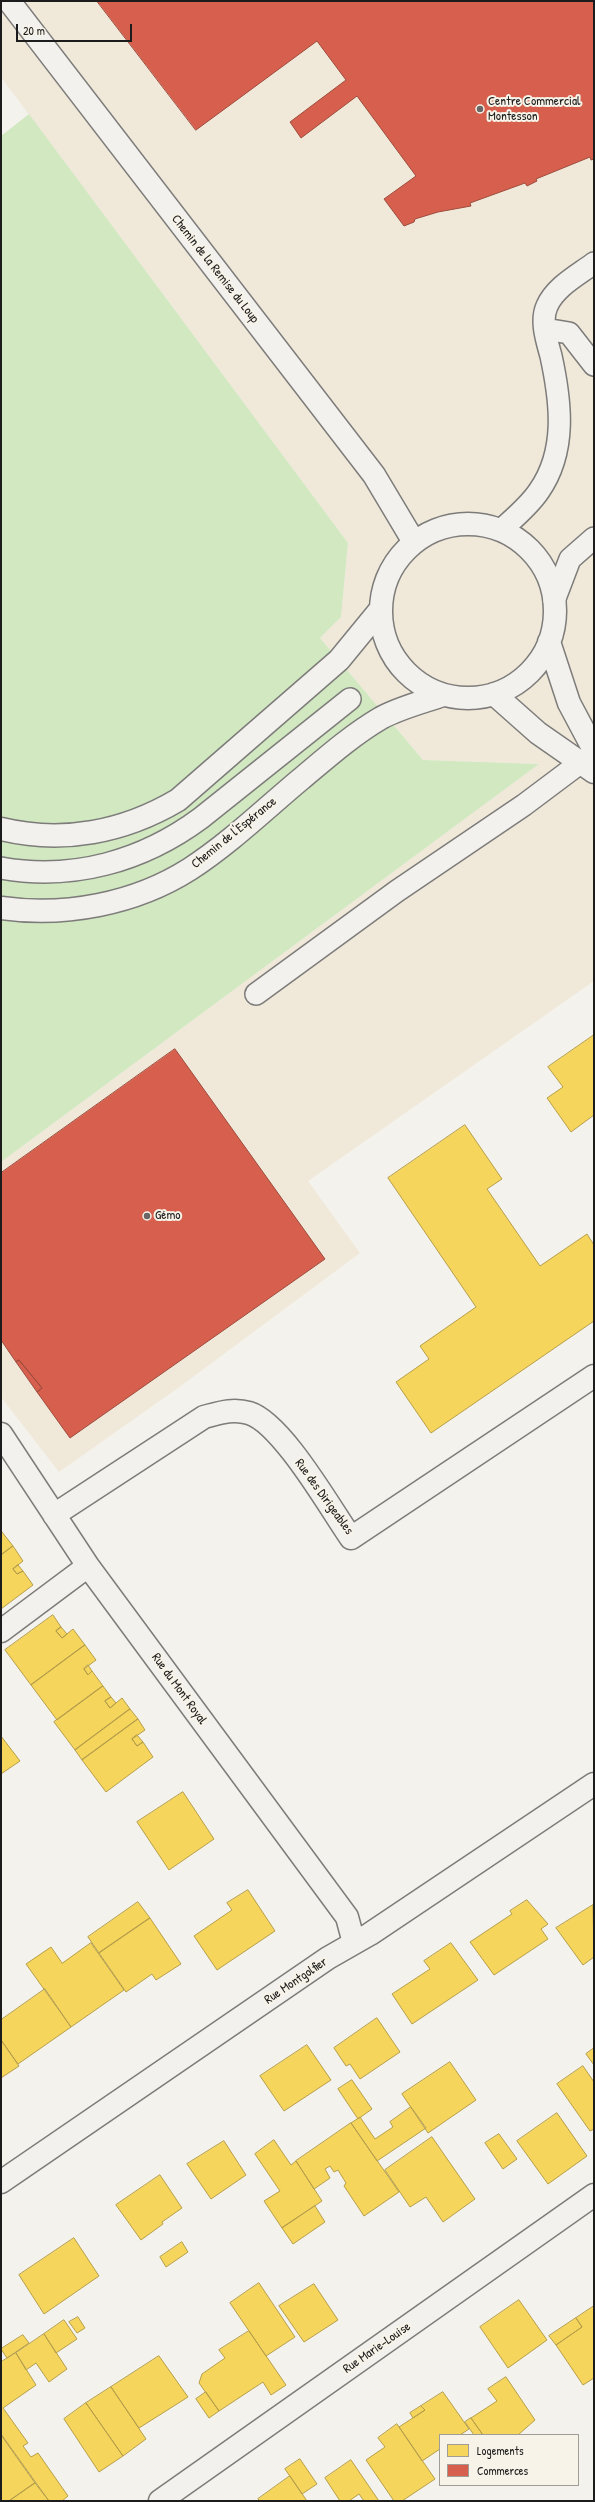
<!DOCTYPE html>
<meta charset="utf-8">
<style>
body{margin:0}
#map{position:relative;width:595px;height:2502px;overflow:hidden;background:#f4f2ec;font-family:"Patrick Hand",sans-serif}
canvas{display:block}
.frame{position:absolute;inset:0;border:2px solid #1c1c1c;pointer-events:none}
.legend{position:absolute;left:439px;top:2434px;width:140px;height:52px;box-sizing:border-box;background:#f7f3e8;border:1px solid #9f9d96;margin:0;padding:5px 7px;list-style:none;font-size:12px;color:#1c1c1c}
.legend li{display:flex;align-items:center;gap:8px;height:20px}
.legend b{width:20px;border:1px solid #9f9d96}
.scale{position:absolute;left:16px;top:24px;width:116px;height:18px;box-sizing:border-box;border:2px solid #1c1c1c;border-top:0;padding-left:5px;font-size:12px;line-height:14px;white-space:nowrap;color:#1c1c1c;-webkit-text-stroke:3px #f7f3e8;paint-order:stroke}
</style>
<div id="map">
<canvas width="595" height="2502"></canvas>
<div class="frame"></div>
<ul class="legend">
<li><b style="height:11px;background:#f6d55c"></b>Logements</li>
<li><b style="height:11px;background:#d6604d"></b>Commerces</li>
</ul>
<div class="scale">20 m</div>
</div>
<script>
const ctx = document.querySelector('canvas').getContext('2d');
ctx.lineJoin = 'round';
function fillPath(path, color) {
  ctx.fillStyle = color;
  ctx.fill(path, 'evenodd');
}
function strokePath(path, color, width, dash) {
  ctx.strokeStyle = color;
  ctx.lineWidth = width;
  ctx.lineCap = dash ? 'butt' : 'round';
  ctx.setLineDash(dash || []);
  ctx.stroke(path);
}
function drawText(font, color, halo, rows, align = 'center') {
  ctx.font = font + ' "Patrick Hand",sans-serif';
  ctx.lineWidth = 4;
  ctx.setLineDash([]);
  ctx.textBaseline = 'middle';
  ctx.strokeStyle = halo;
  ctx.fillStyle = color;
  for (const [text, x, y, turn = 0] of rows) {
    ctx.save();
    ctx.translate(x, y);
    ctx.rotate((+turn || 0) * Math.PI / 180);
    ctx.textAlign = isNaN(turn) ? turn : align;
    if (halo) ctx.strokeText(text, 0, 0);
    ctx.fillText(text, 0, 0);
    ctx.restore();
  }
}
const built = new Path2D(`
 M1,1H594V981L308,1181L360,1253L178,1388L59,1472L1,1397V1162L539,764L423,760L320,638L341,617L348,543L1,77Z`);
const green = new Path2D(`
 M29,114L348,543L341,617L320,638L423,760L539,764L1,1162V136Z`);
const homes = new Path2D(`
 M594,1035V1115L571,1132L547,1098L563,1087L548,1067Z
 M465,1125L502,1179L487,1189L540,1266L587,1234L594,1245V1321L431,1433L396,1382L429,1359L420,1346L476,1307L388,1178Z
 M2,1532L13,1546L1,1555V1533Z
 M13,1546L23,1561L13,1569L17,1574L23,1571L33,1585L1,1609V1555Z
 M18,1565L23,1571L17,1574L13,1569Z
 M53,1615L61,1627L56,1631L62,1638L73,1629L85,1645L31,1685L5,1650Z
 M61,1627L67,1634L62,1638L56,1631Z
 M85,1645L96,1660L84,1669L88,1675L92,1671L103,1686L57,1720L31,1685Z
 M88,1665L92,1671L88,1675L84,1669Z
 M103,1686L111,1697L105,1701L110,1708L122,1698L130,1709L75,1750L54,1722Z
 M111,1697L116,1703L110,1708L105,1701Z
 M130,1709L138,1719L82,1760L75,1750Z
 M138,1719L145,1730L132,1739L137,1746L143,1742L153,1757L106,1792L82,1760Z
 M137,1735L143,1742L137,1746L132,1739Z
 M1,1736L20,1761L1,1774Z
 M183,1792L214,1839L169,1870L137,1822Z
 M248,1890L275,1931L217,1970L194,1936L232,1910L227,1903Z
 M527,1900L548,1924L541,1929L548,1939L494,1975L470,1942L512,1914L510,1911Z
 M138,1902L150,1918L99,1953L88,1937Z
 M593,1905L594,1957L583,1965L556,1928Z
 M150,1918L181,1964L156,1980L152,1974L126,1992L99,1953Z
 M91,1943L124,1990L71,2027L26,1964L51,1947L62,1963Z
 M451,1943L478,1980L412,2024L392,1994L430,1969L424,1961Z
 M45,1989L71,2027L18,2064L1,2040V2020Z
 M377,2018L400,2052L360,2079L350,2064L346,2066L334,2048Z
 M1,2040L19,2066L1,2078Z
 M307,2045L331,2080L284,2111L260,2076Z
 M594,2048V2065L586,2054Z
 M450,2062L476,2100L428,2133L402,2094Z
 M583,2066L594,2082V2129L590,2131L557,2084Z
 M352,2080L372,2109L358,2119L338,2089Z
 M411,2107L426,2128L377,2161L351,2123L360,2117L375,2139L393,2127L390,2122Z
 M557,2113L587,2156L548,2184L517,2141Z
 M351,2123L399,2192L364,2216L344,2186L346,2183L338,2170L334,2172L330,2166L325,2169L330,2178L314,2189L296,2161Z
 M499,2134L517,2159L503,2169L485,2143Z
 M432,2137L475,2199L443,2222L426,2197L410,2207L385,2170Z
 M274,2140L291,2165L296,2161L322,2201L282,2228L264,2201L280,2191L255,2154Z
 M224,2141L246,2175L211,2199L187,2164Z
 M160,2175L182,2208L162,2222L163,2224L141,2240L116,2205Z
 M315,2206L325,2222L293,2244L282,2228Z
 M74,2238L99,2276L44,2314L19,2275Z
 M182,2242L188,2252L166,2267L160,2257Z
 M259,2283L295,2337L266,2356L230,2303Z
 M314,2284L338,2320L304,2342L279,2306Z
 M519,2300L547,2340L508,2368L480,2327Z
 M594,2306V2378L583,2385L556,2345L582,2327L576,2318Z
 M78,2317L85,2328L77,2333L69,2322Z
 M576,2318L582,2327L556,2345L549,2336Z
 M64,2320L77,2339L56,2353L44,2334Z
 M249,2331L286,2385L271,2395L263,2382L219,2411L199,2383L202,2374L225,2358L219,2350Z
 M44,2334L67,2369L49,2382L36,2363L26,2370L16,2353Z
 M23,2335L29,2343L7,2358L1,2349Z
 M16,2353L36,2385L3,2408L28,2443L23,2446L31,2457L38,2453L68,2496L62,2501H49L1,2434V2362Z
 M159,2356L188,2397L139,2428L111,2387Z
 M506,2377L535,2420L518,2435H483L471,2418L497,2401L488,2389Z
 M111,2387L146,2439L123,2456L86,2403Z
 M206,2392L219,2411L209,2418L196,2399Z
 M443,2392L469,2429L460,2435H440V2449L422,2461L399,2427L425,2410L421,2406Z
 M86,2403L123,2456L99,2472L64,2419Z
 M421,2406L425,2410L413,2418L410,2413Z
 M471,2418L483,2435H474L465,2422Z
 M397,2424L435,2479L402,2501H394L366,2460L385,2447L378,2438Z
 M1,2435L35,2483L9,2501H1Z
 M300,2459L317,2484L302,2494L285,2469Z
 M351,2460L379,2501H364L359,2494L349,2501H340L325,2478Z
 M290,2476L307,2501H260L258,2499Z
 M35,2483L49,2501H9Z`);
const shops = new Path2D(`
 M97,1H594V159L591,160L590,157L536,179L537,181L527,186L525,183L470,203L471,206L438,212L415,219L414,222L404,226L384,199L416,176L357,96L301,138L290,122L346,80L317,41L196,130Z
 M175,1049L325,1259L70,1438L37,1392L42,1388L19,1360L16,1362L1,1340V1173Z
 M19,1360L42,1388L37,1392L16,1362Z`);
const lane = new Path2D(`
 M545,329L569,333L594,365
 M501,530C514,518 529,506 539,491C567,451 561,402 551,356C547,341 540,321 547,306C555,287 578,275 594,263
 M554,601L570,559L594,538
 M1,868C73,881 143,861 201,818L350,699
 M256,994L397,891L524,805L580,763`);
const street = new Path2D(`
 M9,1L374,475L414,542
 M381 611a87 87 0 1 1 174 0a87 87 0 1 1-174 0Z
 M549,642L569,703L594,750
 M494,694L538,733L594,772
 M1,829C63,844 124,832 178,800L339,660L380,610
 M1,908C65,917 135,904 190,869C230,843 265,809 301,779C326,758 352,735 381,718C399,708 423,702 443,695
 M1,1434L88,1566L347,1917L354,1943
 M54,1515L204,1417C219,1413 233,1408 249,1413C282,1423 330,1508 351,1538L594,1376
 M1,1631L88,1566
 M1,2182L328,1958L370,1934L594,1784
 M160,2501L594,2195`);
const markers = [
 [480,109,4,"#686765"],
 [147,1216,4,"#686765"]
];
const poiNames = [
 ["Centre Commercial",488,102],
 ["Montesson",488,117],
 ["Gémo",155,1216]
];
const streetNames = [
 ["Chemin de la Remise du Loup",215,269,52],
 ["Chemin de l'Espérance",234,833,-39],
 ["Rue des Dirigeables",324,1497,54],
 ["Rue du Mont Royal",179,1689,54],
 ["Rue Montgolfier",296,1981,-34],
 ["Rue Marie-Louise",377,2348,-35]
];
fillPath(built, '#f0e9da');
fillPath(green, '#d1e8c1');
fillPath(homes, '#f6d55c');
strokePath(homes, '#b59e49', 1);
fillPath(shops, '#d6604d');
strokePath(shops, '#9e4c3e', 1);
strokePath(lane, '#7d7c7a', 24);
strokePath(street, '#7d7c7a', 25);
strokePath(lane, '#f2f1ed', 21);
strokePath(street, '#f2f1ed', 22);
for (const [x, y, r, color] of markers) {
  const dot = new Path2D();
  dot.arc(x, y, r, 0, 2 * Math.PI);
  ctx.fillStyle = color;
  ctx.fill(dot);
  strokePath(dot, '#f7f3e8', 1.5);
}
drawText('13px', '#1c1c1c', '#f7f3e8', poiNames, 'left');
drawText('13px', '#1c1c1c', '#f7f3e8', streetNames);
</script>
